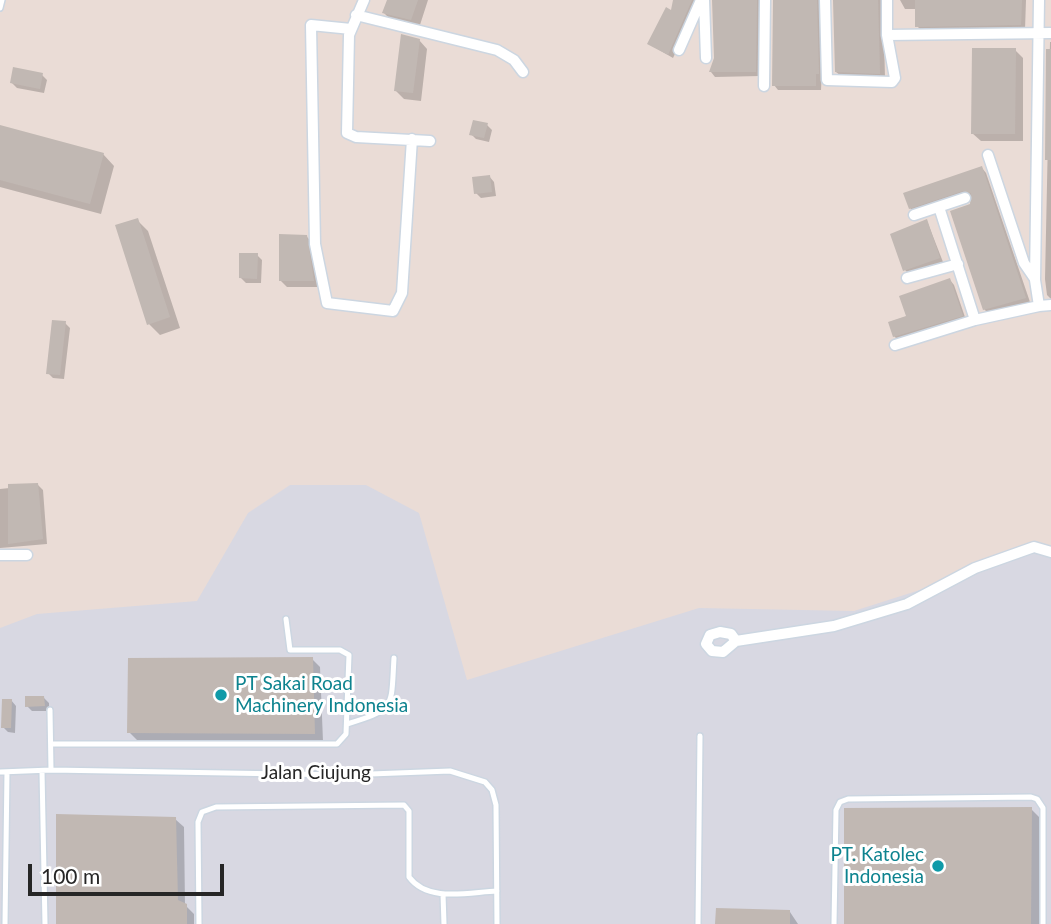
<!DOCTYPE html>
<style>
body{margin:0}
#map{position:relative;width:1051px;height:924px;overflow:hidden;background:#eadcd6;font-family:Lato,sans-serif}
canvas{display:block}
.scale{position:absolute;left:28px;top:864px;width:196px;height:32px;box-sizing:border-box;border:4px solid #262626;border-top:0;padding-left:9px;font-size:21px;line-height:24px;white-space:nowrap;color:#262626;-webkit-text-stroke:5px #fff;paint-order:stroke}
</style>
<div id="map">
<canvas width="1051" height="924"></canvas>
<div class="scale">100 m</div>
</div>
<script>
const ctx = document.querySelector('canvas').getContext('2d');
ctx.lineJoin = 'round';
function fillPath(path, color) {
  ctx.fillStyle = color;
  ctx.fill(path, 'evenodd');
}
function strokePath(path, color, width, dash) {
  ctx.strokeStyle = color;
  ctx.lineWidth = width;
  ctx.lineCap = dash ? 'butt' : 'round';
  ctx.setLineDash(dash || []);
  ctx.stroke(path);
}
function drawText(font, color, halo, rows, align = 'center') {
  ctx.font = font + ' Lato,sans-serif';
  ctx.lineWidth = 6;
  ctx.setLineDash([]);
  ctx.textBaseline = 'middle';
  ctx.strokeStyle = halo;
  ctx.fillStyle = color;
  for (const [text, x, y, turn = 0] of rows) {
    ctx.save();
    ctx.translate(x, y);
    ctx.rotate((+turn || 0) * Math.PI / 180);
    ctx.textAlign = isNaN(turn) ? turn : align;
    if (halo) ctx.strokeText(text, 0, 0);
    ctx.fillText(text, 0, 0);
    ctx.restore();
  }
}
const industrial = new Path2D(`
 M290,485H366L419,513L467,680L699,608L854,611L1051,548V924H0V628L37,614L197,601L248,513Z`);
const shadow = new Path2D(`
 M389,0H428L419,28L392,21L384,13Z
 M675,0H701L673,58L649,44L672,12Z
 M714,0H765L760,76L715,77L711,72L716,58Z
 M775,0H825L821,90H778L774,85Z
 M835,0H883L885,78L841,76L836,72Z
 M900,0H1026L1025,30L922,31L917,26V9H905Z
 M419,40L427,49L421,101L404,99L396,91Z
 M1050,42H1051V299L1047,295L1045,279Z
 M1015,50L1023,58V141H981L972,133Z
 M42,75L47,80L44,93L17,88L12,83Z
 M487,125L492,130L489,142L476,139L471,134Z
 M0,127L103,154L114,166L101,214L0,187Z
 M982,168L986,173L1030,302L989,314L984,309L972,196L915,213L910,208Z
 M489,176L494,182L496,196L481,198L476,193Z
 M137,220L148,231L180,328L160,335L149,324Z
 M927,221L943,262L908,273L905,270Z
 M306,236L313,243L320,287H287L280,280Z
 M257,255L262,260L261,283H246L240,277Z
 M950,280L954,285L966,320L899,341L894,336L908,317Z
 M65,323L70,328L64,379L53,378L48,373Z
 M38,485L43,490L47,544L0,548V489Z
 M312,659L320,667L323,741L137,740L129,732Z
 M43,697L49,703V711H32L27,706Z
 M11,700L16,706L15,733L8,732L3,727Z
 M1031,809L1039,817V924H846Z
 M175,819L184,827L185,905L194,914V924H58Z
 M790,912L798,924H717Z`);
const building = new Path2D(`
 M387,0H418L411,20L382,13Z
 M673,0H692L668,55L647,44L666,7L671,10Z
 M712,0H757L756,72H709L714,58Z
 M773,0H817L819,74H816V86H772Z
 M833,0H878L880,74L835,72Z
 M915,0H1022L1021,25L915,27Z
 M401,34L420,39L413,93L394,91Z
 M972,48H1016L1015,134H971Z
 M1046,49H1051V160H1045Z
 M13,67L43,73L40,89L10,83Z
 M473,120L488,123L484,138L469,135Z
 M0,125L104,153L90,204L0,180Z
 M982,166L1026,298L983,310L950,211L970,204L971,193L963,191L909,209L903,193Z
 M490,175L492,192L474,194L472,177Z
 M138,218L170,317L147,325L115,225Z
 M927,219L940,258L903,271L890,234Z
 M279,234L307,235L314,281H279Z
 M239,253H258L257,279L239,278Z
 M950,278L963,316L893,337L888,322L906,316L899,296Z
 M52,320L66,321L60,375L46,374Z
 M38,483L43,539L8,544V484Z
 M313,657L315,734L127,733L128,658Z
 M25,696H44L45,706L25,707Z
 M2,699H12L11,728H1Z
 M1032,807L1031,924H844V808Z
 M56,814L176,817L178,900L187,904V924H56Z
 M716,908L790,910V924H715Z`);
const service = new Path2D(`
 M0,8L2,0
 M50,710L51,770
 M347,724C396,709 391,708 394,658
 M51,744H337L346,734L349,655L340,650H290L286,619
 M42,771L45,924
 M0,772L51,770L344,775L450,771L485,782L492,790L496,805L497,924
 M443,894L444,924
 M5,924L7,772
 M199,924L198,822L202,812L216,807L404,805L409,811V877C428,903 469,892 497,891
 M698,924L700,736
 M834,924L836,810L840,802L848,799L1031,797L1037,799L1043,808V924`);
const minor = new Path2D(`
 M364,0L349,35L347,133L356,137L430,141
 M704,0L706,58
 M825,0L827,80L892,82L895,78L887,35V0
 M1039,0L1035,280L1039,306L1051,305
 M356,15L497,50L514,60L523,72
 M351,29L311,25L315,244L327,303L393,311L402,293L412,139
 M887,35L1051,33
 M679,50L701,0
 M764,86L765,0
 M988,155L1024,263L1035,279
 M939,207L975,320
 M914,215L965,198
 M907,278L958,264
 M895,345L975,320L1039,306
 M0,555H27
 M736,641L731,634L720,632L710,635L706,644L712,651L723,652L736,641L834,626L907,604L975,568L1034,547L1051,552`);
const markers = [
 [221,695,7,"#0f9aa8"],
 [938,866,7,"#0f9aa8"]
];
const cultureNames = [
 ["PT Sakai Road",235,684],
 ["Machinery Indonesia",235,706],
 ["PT. Katolec",924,855,"right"],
 ["Indonesia",924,877,"right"]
];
const streetNames = [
 ["Jalan Ciujung",316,773]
];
fillPath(industrial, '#d8d8e2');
fillPath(shadow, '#0003');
fillPath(building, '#c1b8b3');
strokePath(service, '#ccd6e1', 8);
strokePath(minor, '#ccd6e1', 13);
strokePath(service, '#fff', 5);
strokePath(minor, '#fff', 10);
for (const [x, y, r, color] of markers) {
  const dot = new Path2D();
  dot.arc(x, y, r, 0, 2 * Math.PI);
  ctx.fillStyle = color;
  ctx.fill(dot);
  strokePath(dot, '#fff', 2.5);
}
drawText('19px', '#0d838f', '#fff', cultureNames, 'left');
drawText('19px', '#262626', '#fff', streetNames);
</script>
